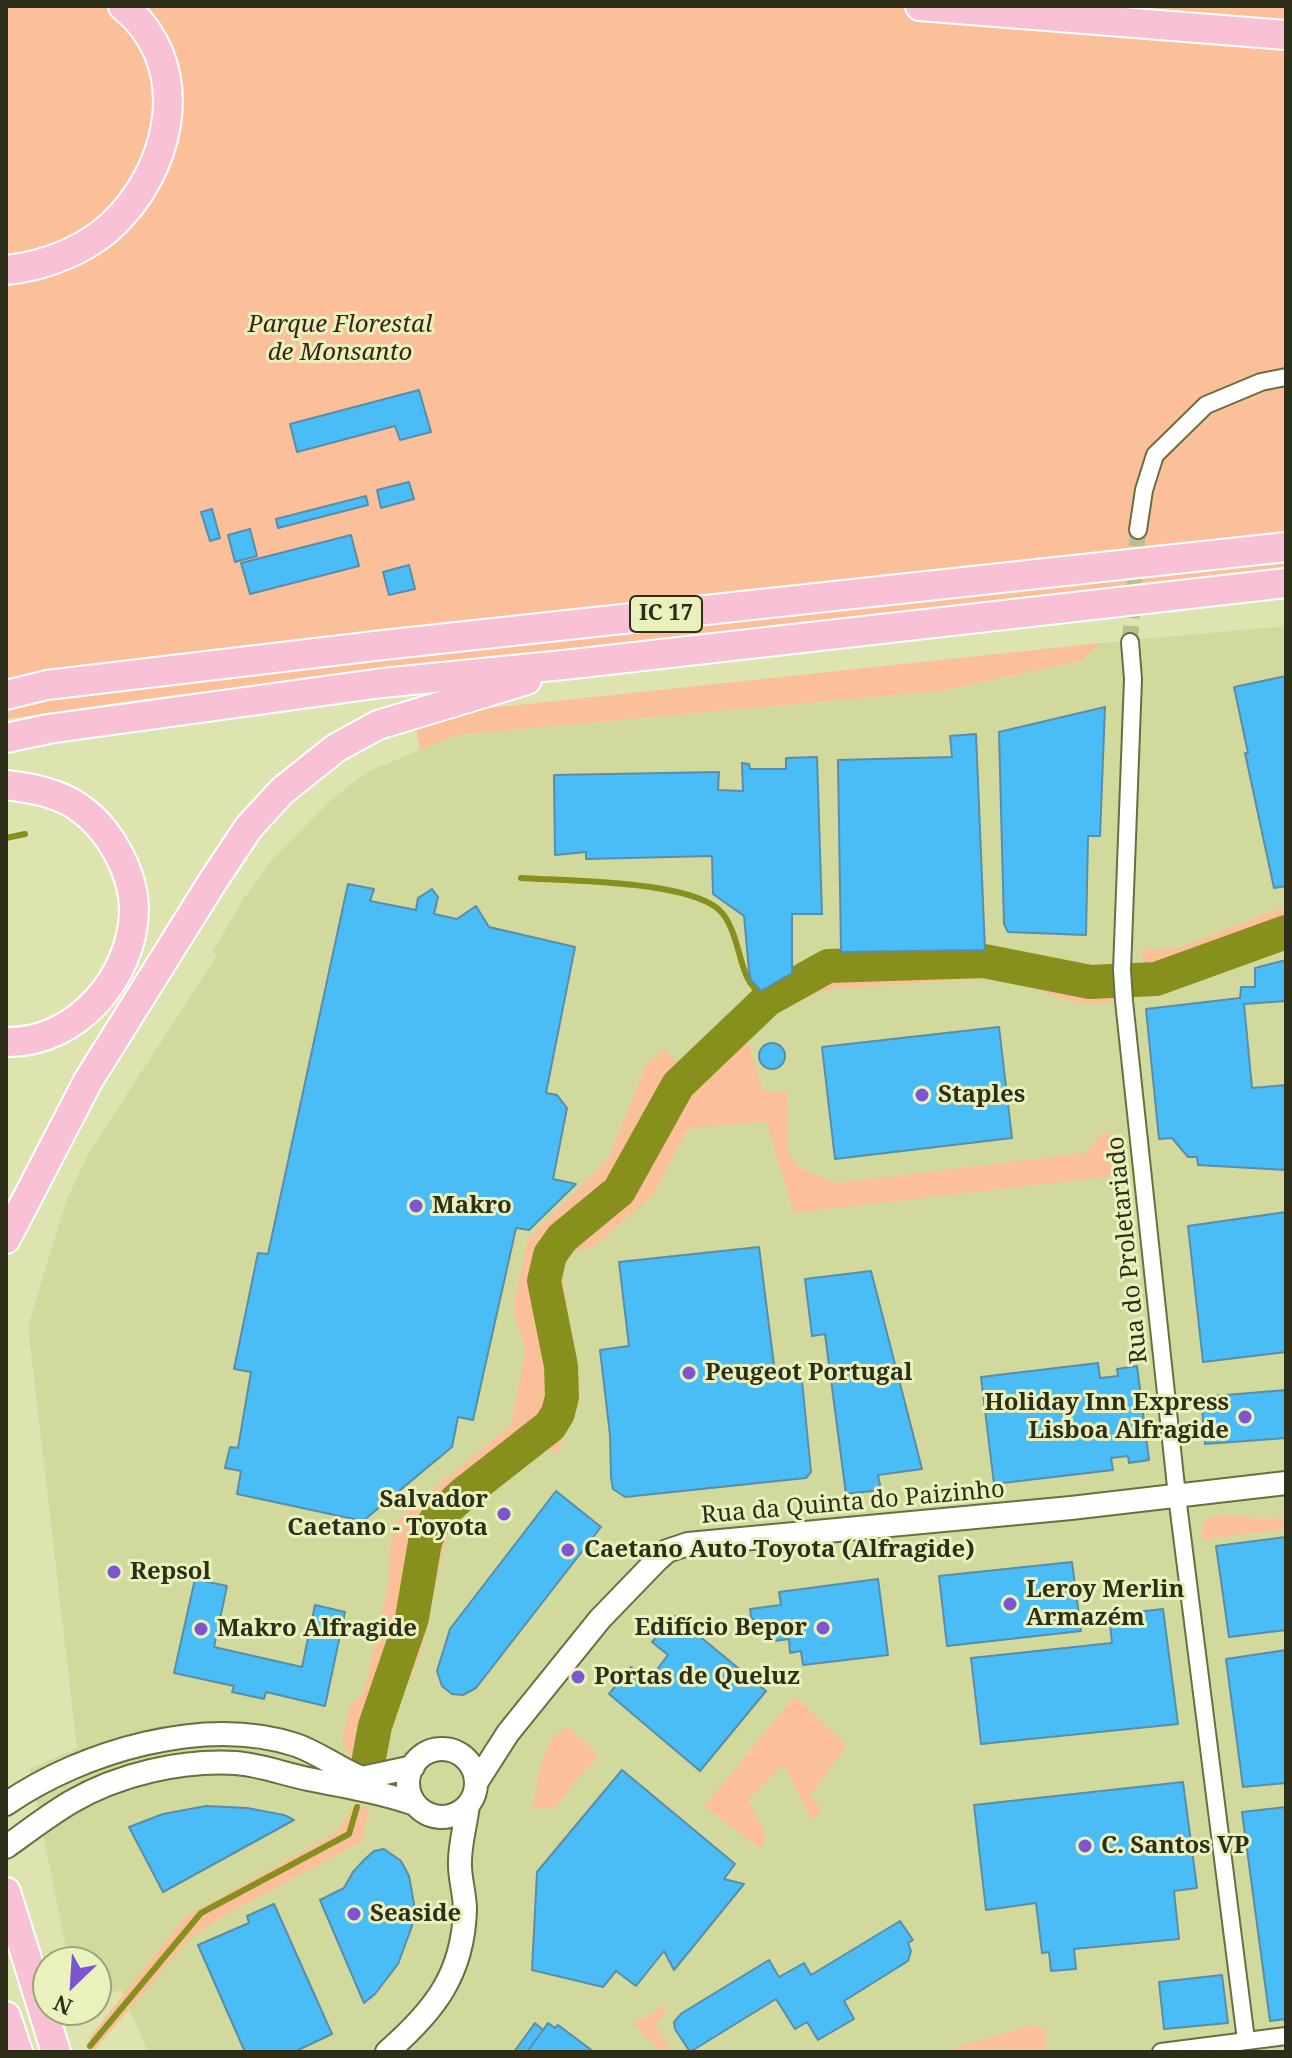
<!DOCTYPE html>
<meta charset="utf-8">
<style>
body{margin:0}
#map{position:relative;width:1292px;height:2058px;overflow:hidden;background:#dde4af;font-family:"Noto Serif",serif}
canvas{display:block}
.frame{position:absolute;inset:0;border:8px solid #2c2e1a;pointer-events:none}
.north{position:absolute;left:32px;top:1946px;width:80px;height:80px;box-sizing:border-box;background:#eaf1bc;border:2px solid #9ea37b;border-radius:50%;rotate:205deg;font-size:22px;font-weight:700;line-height:32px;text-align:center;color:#2c2e1a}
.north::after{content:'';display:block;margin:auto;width:28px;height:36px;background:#7c55cf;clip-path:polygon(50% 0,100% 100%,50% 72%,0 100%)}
</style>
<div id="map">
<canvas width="1292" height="2058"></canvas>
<div class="frame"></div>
<div class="north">N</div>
</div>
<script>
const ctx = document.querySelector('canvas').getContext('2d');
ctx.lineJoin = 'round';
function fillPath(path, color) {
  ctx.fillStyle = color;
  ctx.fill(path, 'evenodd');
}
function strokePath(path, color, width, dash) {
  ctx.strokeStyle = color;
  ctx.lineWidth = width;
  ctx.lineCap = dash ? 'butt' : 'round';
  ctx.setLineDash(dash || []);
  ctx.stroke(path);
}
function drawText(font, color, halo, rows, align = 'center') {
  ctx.font = font + ' "Noto Serif",serif';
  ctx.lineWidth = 6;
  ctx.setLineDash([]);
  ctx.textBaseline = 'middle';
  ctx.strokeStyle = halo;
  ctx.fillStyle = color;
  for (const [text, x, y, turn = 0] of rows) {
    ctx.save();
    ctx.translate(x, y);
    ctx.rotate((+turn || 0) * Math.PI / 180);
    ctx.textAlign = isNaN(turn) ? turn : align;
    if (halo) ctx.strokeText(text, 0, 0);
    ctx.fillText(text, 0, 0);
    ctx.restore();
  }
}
const built = new Path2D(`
 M1286,626V1517L1263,1519L1232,1515L1202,1540L1286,1529V2052H148L121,1990L96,1997V1962H69L30,1769L77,1748L28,1326L67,1199L88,1154L217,956L213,951L240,904L272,860L333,798L369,771L456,735L942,691L1081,661L1100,643Z`);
const green = new Path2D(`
 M6,6H1286V568L369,671L150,698L6,719Z
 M1100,643L1081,661L942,691L456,735L420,750L415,723L451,713L490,708Z
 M1286,906V948L1193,980L1190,976L1106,1004L1072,1002L1016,983L991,978L829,989C804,997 762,1017 747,1039L763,1092L787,1091L788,1151L798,1166L835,1183L1086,1153L1105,1130L1128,1154L1124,1166L1114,1176L794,1213L766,1121L688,1129L653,1195L592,1248L559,1254L580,1395L559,1449L555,1454L546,1445L517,1471L464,1510L454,1522L445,1543L421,1652L376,1761L358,1760L348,1754L342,1741L350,1705L364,1692L389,1580L391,1534L395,1524L407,1511L511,1425L526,1349L513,1308L528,1239L608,1159L647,1063L665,1048L678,1064L752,1005L749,1001L827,953L997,950L1109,977L1144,973L1142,950L1178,948Z
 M1232,1515L1263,1519L1286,1517V1529L1202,1540C1198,1516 1213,1515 1232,1515Z
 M795,1696L847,1746L809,1797L822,1809L812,1820L784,1765L748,1799L766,1836L761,1849L704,1806Z
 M568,1727L598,1755L554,1808L533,1809C538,1784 540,1738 568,1727Z
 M353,1806L369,1809L361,1842L227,1914L190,1938L93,2052L89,2038L185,1917L325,1839L339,1829Z
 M664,2005L667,2009L655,2025L673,2052H660L634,2024Z
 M1033,2025L1045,2028L1046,2048L1017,2052H940Z`);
const stream = new Path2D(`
 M6,838L25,834
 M521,878C564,881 697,880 723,914C737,933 738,957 747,977C751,986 760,994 767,1000
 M90,2046L201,1913L349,1834L357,1807`);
const river = new Path2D(`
 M369,1758L375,1726L412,1618L425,1542L431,1528L438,1517L462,1495L550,1426L558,1413L562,1397L561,1366L544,1281L550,1255L562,1238L619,1191L678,1085L767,1000L828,966L984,961L1090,982L1156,979L1286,932`);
const building = new Path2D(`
 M419,390L431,432L400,440L395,426L297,452L290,424Z
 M409,482L414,499L381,508L377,490Z
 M366,496L368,505L278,528L276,519Z
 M212,509L220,538L210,541L201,512Z
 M250,529L257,556L235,562L228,535Z
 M351,535L359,566L250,594L241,563Z
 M409,565L415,589L389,595L383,572Z
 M1286,676V886L1274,888L1245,753H1248L1234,687Z
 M1105,707L1100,836H1088L1086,935L1008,932L1004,924L999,732Z
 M976,734L985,950L841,952L838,760L952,757L950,736Z
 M817,757L822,914H792V973L761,991L751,980L749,971L744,916L713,894L712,856L586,859V852L555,855L554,775L719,772L718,790L743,791L742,763L749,764L750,769H786V758Z
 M348,884L374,889L370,901L416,910L418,898L432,889L438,897L434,914L457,919L476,906L489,927L575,947L546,1093L557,1095L567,1108L553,1179L576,1184L529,1230L516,1228L473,1420L458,1417L452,1447L363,1521L237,1494L241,1471L225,1468L230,1447L238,1448L251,1372L234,1369L258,1253L268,1254Z
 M1286,960V1001L1244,1004L1252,1088L1286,1085V1170L1198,1165L1197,1157H1188L1172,1138L1159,1139L1146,1009L1240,998L1241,987H1255V968Z
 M999,1027L1012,1138L835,1159L822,1047Z
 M759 1056a13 13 0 1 1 26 0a13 13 0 1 1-26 0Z
 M1286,1212V1352L1203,1362L1188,1226Z
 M759,1247L775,1373L793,1372L798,1375L802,1381L811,1472L806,1478L625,1497L613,1489L611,1477L610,1435L600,1350L629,1346L619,1262Z
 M871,1271L922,1469L878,1475L881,1490L846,1494L825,1334L812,1336L805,1279Z
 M1098,1363L1100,1378L1118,1376L1117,1369L1137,1366L1149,1460L1129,1463L1128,1456L1111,1458L1113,1470L994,1484L981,1377Z
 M1286,1390V1438L1205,1444L1201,1397Z
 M556,1491L601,1527L476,1688L463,1695L452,1694L442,1686L437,1671L450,1629Z
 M1286,1537V1630L1229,1637L1216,1546Z
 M1072,1562L1081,1631L947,1646L939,1576Z
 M195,1579L227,1586L214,1647L302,1667L315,1605L345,1612L325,1706L266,1692L264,1699L232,1692L234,1686L174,1673Z
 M878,1579L888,1655L803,1665L801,1651L790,1653L789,1639L775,1641L751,1617L750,1609L781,1605L779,1592Z
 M1163,1609L1178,1724L981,1744L971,1658L1112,1643L1109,1615Z
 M675,1616L766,1691L700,1771L609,1694L631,1667L648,1681L668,1655L652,1642Z
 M1286,1650V1783L1243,1787L1226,1659Z
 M622,1770L735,1864L724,1879L744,1884L674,1970L664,1951L636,1986L616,1971L603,1987L532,1970L537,1872Z
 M1183,1782L1197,1888L1174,1891L1179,1939L1074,1949L1076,1969L1051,1971L1049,1952L1042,1953L1036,1903L986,1910L974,1805Z
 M206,1806L247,1808L284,1815L294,1820L163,1892L129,1827L163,1814Z
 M1286,1807V2019L1270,2021L1242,1812Z
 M384,1849L401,1861L409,1876L414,1904L412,1926L398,1964L375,1994L364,2003L320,1900L344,1888L353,1872L364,1860L374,1851Z
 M274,1904L332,2034L294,2052H245L198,1945L249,1923L247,1916Z
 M900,1921L913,1940L908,1943L911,1951L908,1961L844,2001L854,2019L818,2040L807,2022L795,2029L776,1999L690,2052L675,2029L674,2022L682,2013L769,1960L779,1977L804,1963L811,1975Z
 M1222,1975L1228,2023L1164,2029L1159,1982Z
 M535,2023L543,2030L527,2052H514Z
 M548,2023L555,2028L558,2025L594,2052H527Z`);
const streetTunnel = new Path2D(`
 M1130,642L1138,530`);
const street = new Path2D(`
 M1138,530L1144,490L1155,455L1206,405L1261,382L1286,377
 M1130,642L1133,679L1122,970L1124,1001L1177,1496L1246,2040
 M1161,2052L1286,2036`);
const secondary = new Path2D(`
 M408 1783a34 34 0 1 1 68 0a34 34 0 1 1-68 0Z
 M476,1783L508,1733L600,1619L657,1560L667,1551L688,1544L1071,1508L1286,1483
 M6,1804C83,1751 205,1715 296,1745C319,1753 339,1769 362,1778L413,1767
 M6,1847C27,1832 49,1815 71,1802C119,1774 181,1760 236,1763C261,1765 284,1774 308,1779C344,1786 380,1792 415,1804
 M387,2052C434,2011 463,1975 465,1910C465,1893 459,1877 460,1861C460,1843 466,1823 468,1805`);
const highway = new Path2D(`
 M920,6L1286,35
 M6,270C47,266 92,248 120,217C175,158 191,61 123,6
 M6,695L47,685L383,645L1286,547
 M6,738L48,729L382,683L573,664L1286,583
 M6,785C32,788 60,793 81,809C110,830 134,873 134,910C133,977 76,1044 6,1042
 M6,1239L88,1081L213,881L249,827L282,791L336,748L378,725L527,680
 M6,1892L56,2052
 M6,2016L18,2052`);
const markers = [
 [922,1095,8,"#7c55cf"],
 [416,1206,8,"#7c55cf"],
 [689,1373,8,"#7c55cf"],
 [1245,1417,8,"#7c55cf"],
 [504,1514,8,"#7c55cf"],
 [568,1550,8,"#7c55cf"],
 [114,1572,8,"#7c55cf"],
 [1010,1604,8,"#7c55cf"],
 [823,1628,8,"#7c55cf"],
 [201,1629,8,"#7c55cf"],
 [578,1677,8,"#7c55cf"],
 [1085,1846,8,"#7c55cf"],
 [354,1914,8,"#7c55cf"]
];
const shields = [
 [666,614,72]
];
const shieldNames = [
 ["IC 17",666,614]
];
const parkNames = [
 ["Parque Florestal",340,325],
 ["de Monsanto",340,353]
];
const poiNames = [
 ["Staples",938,1095],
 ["Makro",432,1206],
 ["Peugeot Portugal",705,1373],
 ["Holiday Inn Express",1229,1403,"right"],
 ["Lisboa Alfragide",1229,1431,"right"],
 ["Salvador",488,1500,"right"],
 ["Caetano - Toyota",488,1528,"right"],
 ["Caetano Auto Toyota (Alfragide)",584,1550],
 ["Repsol",130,1572],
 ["Leroy Merlin",1026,1590],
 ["Armazém",1026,1618],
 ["Edifício Bepor",807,1628,"right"],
 ["Makro Alfragide",217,1629],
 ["Portas de Queluz",594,1677],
 ["C. Santos VP",1101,1846],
 ["Seaside",370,1914]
];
const streetNames = [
 ["Rua do Proletariado",1128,1250,-96],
 ["Rua da Quinta do Paizinho",853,1503,-5]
];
fillPath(built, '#d1d99d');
fillPath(green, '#fbc099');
strokePath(stream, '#87901d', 6);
strokePath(river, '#87901d', 34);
fillPath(building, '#4abdf7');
strokePath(building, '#5a8da9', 2);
strokePath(streetTunnel, '#bac091', 16, [16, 8]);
strokePath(street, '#6a6f3f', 20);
strokePath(secondary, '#6a6f3f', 26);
strokePath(highway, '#fff', 32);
strokePath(street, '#fff', 16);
strokePath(secondary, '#fff', 22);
strokePath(highway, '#f9c1d6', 28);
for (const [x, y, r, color] of markers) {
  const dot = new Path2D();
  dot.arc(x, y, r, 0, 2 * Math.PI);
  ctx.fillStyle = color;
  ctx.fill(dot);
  strokePath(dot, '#eaf1bc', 3);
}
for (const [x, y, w] of shields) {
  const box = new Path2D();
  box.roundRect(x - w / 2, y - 18, w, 36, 6);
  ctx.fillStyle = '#eaf1bc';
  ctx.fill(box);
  strokePath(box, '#2c2e1a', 2);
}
drawText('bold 22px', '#2c2e1a', null, shieldNames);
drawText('italic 24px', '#392417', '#eaf1bc', parkNames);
drawText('bold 24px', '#2c2e1a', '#eaf1bc', poiNames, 'left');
drawText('24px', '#2c2e1a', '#eaf1bc', streetNames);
</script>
